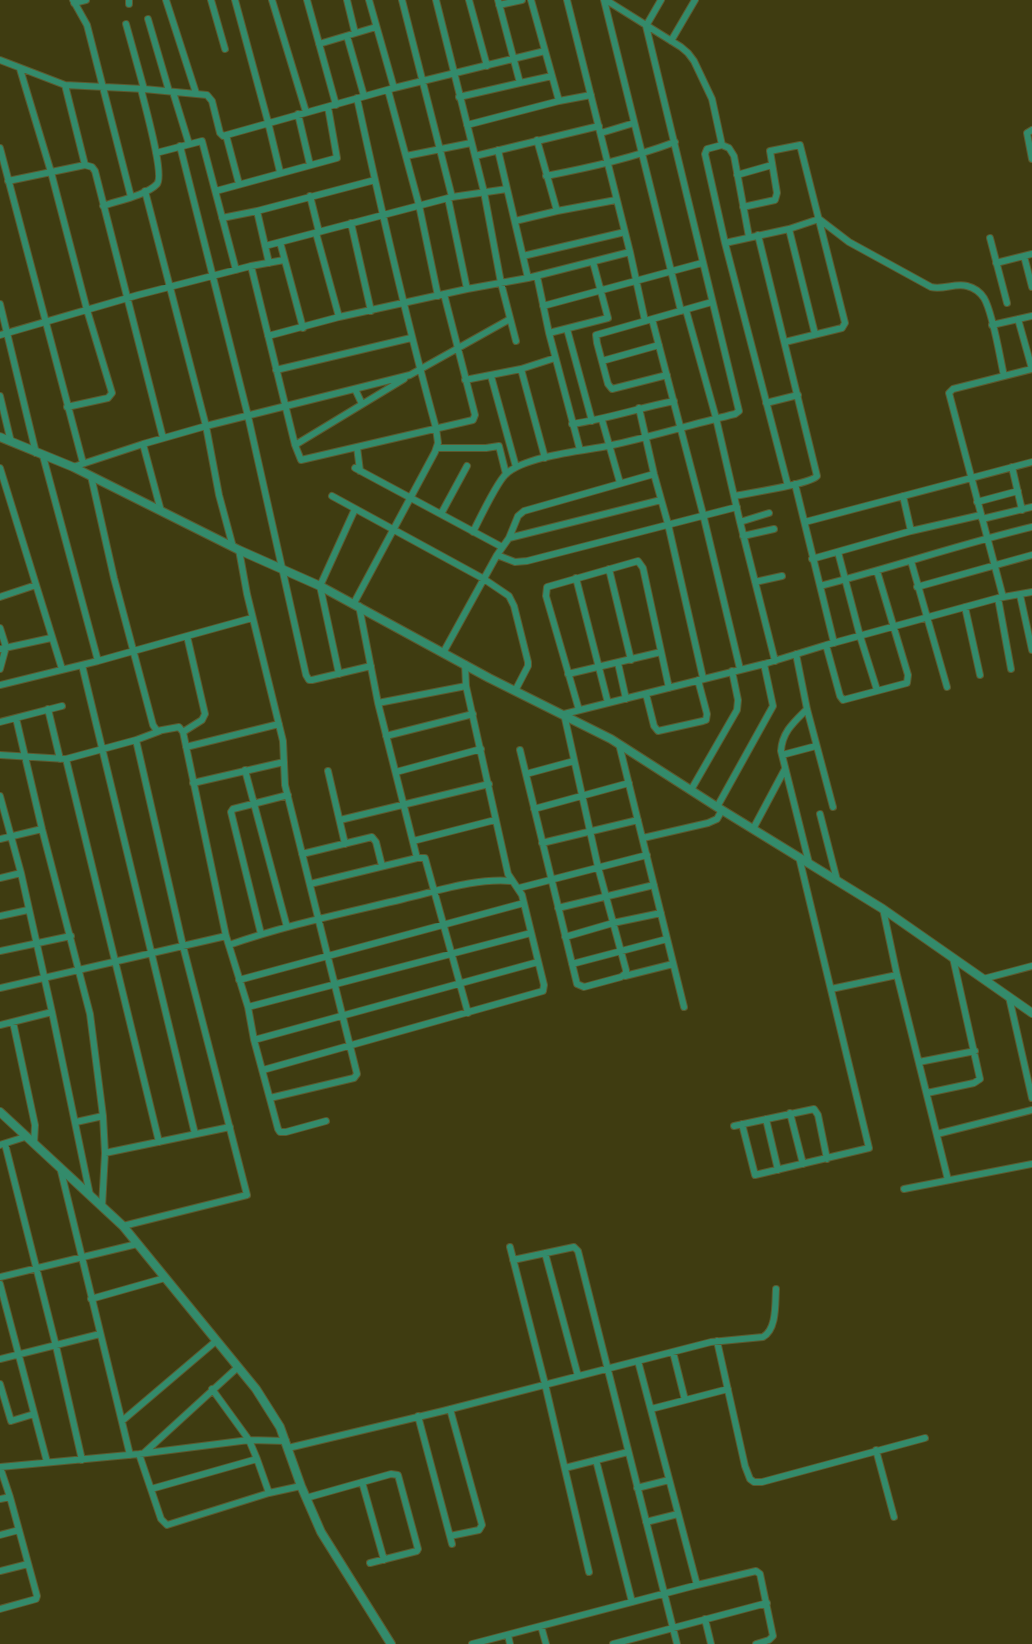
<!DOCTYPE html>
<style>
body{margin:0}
canvas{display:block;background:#3f3c11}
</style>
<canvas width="1032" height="1644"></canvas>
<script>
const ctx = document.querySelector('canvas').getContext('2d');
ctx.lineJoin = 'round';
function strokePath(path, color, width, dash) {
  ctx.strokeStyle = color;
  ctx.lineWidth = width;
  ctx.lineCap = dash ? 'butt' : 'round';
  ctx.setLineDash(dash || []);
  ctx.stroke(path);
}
const minor = new Path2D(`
 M73,0L87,25L131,197
 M129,0V4
 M166,0L196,93
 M211,0L225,49
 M235,0L268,122L280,172
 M272,0L306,112
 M307,0L336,105
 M347,0L355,33
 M369,0L394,88
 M402,0L452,197
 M436,0L484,192L501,283L516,341
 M469,0L487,66
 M531,0L559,101
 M567,0L630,252L645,321
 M604,0L681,311
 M606,0L681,47L688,53L694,61L712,99L722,145L729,148L734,156L749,237
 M74,3L86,0
 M499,5L522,0
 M148,19L169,91
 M126,24L144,89
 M347,36L364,96
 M671,41L695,0
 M319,44L376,27
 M0,60L65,85L144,89L207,95L212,101L220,133L223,136L394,88L545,51
 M20,69L51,172L87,310L112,393L108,398L67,407
 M520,83L552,76
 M388,90L419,205L438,296
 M173,92L189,144
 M459,97L520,83L498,0
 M298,114L310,165
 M467,125L559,101L591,95
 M1032,130L1027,133L1032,159
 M601,133L634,123
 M226,135L239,184
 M537,140L557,211
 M722,145L707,149L705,154L725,243L788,486
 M180,146L248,416L306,675L309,680H312L371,666
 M0,148L83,463
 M498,150L528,278
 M156,153L202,141L236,270
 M406,156L471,143
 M475,156L599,126
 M85,165L92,167L95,171L163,438
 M737,175L772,165
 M546,176C592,167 632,158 675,142
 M8,181L85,165L65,85
 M145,191L206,426L219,495L233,547
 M216,191L337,158L328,107
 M310,196L319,232
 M448,198L467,289
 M103,206C117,201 147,195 157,184C165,175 144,103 141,89
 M743,207L775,200L777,193L770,151L800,145L845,323L842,328L785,342
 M222,218L257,211
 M515,221L557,211L616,200
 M351,223L371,311
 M789,229L815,334
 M316,233L339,317
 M990,238L1007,303
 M280,242L303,328
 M725,243L789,229L819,219L849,242L931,287C943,290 955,283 967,286C975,288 980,292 984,298C993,313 1000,358 1004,376
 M265,246L452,197L507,189
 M523,256L625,232
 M1024,256L1032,287
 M269,263L257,211L375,180
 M996,263L1032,254
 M251,266L295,445L301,460L473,420L475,415L444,294
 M537,276L549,333L580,450
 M0,304L36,453
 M543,306L702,263
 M686,310L716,418L740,522L775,661
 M652,319L703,514L740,669
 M1018,319L1032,369
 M992,325L1032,316
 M567,329L592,421
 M549,333L608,318L593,262
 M0,335L138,295L251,266L284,260
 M268,336L339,317L467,289L528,278L630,252
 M602,361L659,345
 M521,369L545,458
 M276,370L411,338
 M667,375L612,389L608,384L597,343L596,335L712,302
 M491,376L516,467
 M465,380L521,369L555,358
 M355,389L362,404
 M0,396L11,442
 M766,403L798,395
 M639,408L654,474L668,524L703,678
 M602,420L620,483
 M572,424C607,419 639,408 674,401
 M143,444L161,511
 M295,445L404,379
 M357,447L360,471
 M437,448H486L499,446L506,474
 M43,456L98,661
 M73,467L143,444L206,426L410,375L510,319
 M1012,467L1022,510
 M0,468L62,669
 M355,468L502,547
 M91,476L114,578L153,725L157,731L179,727L183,732L226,936L248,1007L254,1040L278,1129L280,1132H286L326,1121
 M795,484L834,643
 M332,496L484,579L509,596L514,606L528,662V666L515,691
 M735,496C749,493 811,484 817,476L758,235
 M903,496L911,531
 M977,502L1018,491
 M441,514L467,466
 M982,519L1032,507
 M740,522L769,513
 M805,522L1032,462
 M473,532C479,520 497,482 506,474C526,456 581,451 608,446C651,437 693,424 735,414L739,411L646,26L661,0
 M743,536L774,529
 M509,538L518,516L524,511L654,474
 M239,550L247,594L283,741L285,785L357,1074L354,1078L270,1098
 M838,552L860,636L877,690
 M497,555L515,562L527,561L737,507
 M812,559L911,531L981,515
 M911,561L947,687
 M609,569L631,660
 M576,578L608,703
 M755,582L782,576
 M820,586C891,568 961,544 1032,527
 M917,587L1032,555
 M1020,595L1032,650
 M0,597L36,585
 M1003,597L949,393L953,389L1032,369
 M998,598L1011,669
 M354,603L435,452L438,443L436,428C406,319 381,209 357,98
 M359,606L378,703L417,858
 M965,607L980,675
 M0,628L6,647L0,669
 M187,636L252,618
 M826,645L840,696L843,700L907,683L908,675L877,571
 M0,649L51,638
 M443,653L497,555L509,538L661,500
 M796,654L807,709L833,807
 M618,663L626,699
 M82,665L195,1134
 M339,674L320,586L355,509
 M568,674L661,652
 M0,685L98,661L187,636L205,714L202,720L183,732
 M646,694L654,726L658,731L703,721L706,720L707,714L698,680
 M378,703L466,686
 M48,709L60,759
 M807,709C794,722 782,732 781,751L809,863
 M579,710L546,596L547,587L638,561L643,568L669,688
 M16,718L42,829L90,1014L103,1116L105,1153L102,1207
 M0,722L62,706
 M386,736L473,714
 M136,740L160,731
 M619,744L684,1007
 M186,747L279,724
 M520,750L577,984L584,987L621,977L626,973V970L598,867L564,714L764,664L826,645L998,598L1032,592
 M0,755L66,759L136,740L183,946L247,1195L123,1226
 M782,755L816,746
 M66,759L159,1142
 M245,770L287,927
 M328,771L345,844
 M396,772L481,749
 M526,774L574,761
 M193,783L284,762
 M691,790L737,710L738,700L732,671
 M0,796L21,873L52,1012L90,1195
 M717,807L773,706L764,664
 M534,809L629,783
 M820,814L837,880
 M340,820L489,784
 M753,829L785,769
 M643,838L708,823L717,819L722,810
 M0,839L42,829
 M413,841L495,820
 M542,843L638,820
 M302,854L372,837L376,842L382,866
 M0,878L21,873
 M310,884L417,858H425L468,1013
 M519,888L647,855
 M558,908L654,885
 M883,909L897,975L948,1180
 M0,916L28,910
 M261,934L231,812L233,809L288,795
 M565,937L613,923L661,913
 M229,945C286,925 345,913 403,899C438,891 475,878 511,881
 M0,951L71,936
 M572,964L667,939
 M625,976L673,964
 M983,979L1032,966
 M239,980L524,903
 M0,988L226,936
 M831,989L897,975
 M1009,997L1032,1098
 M248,1007L531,933
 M13,1022L35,1125L34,1144
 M0,1025L52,1012
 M254,1040L538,962
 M919,1062L975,1051
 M263,1070L543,991L544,985L522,895L508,874L466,686L465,664
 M927,1093L974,1083L980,1079L953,958
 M790,1113L803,1164
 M766,1119L778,1170
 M76,1122L103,1116
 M742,1124L755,1175L869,1148L799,857
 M734,1126L814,1109L818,1115L827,1159
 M937,1134L1032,1110
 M5,1144L56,1346L82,1460
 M0,1145L25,1137
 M105,1153L230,1127
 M60,1167L130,1455
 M904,1189L1032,1164
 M510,1247L545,1384L589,1572
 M545,1253L578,1376
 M513,1260L574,1247L578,1251L677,1644
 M0,1277L137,1244
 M0,1284L47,1462
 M91,1299L165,1278
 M717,1341L745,1466L750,1479L754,1482H762L925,1438
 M673,1352L685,1400
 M0,1359L100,1334
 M638,1361L697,1585
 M0,1384L11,1421L34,1414
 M212,1389L249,1440L257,1459L269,1493
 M450,1409L482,1525L479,1530L450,1536
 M651,1409L728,1389
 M418,1416L452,1544
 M122,1421L216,1341
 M288,1448L443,1411L711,1342L763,1337C777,1329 775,1304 776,1289
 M876,1450L894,1517
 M144,1453L238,1367
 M139,1454L161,1519L167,1525L269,1493L301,1486
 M596,1460L632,1602
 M0,1467L139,1454L249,1440L286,1441
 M565,1468L628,1452
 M362,1482L384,1560
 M637,1488L669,1480
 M151,1489L257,1459
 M306,1498L391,1474L398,1475L418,1549L417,1551L370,1563
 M0,1499L10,1497
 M646,1522L678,1514
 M0,1535L19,1530
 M0,1571L28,1564
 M0,1609L36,1599L37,1596L10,1497L0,1467
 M705,1619L711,1644
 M541,1626L546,1644
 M508,1635L510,1644
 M472,1644L697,1585L756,1571L760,1574L773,1636L769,1640L756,1644
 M613,1644L767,1603`);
const tertiary = new Path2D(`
 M0,437L73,467L239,550L320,586L489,678L611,739L717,807L883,909L1032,1013
 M0,1112L123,1226L256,1389L280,1427L301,1486L321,1532L391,1644`);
strokePath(minor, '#5c5a2f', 8);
strokePath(tertiary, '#5c5a2f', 10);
strokePath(minor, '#338b6b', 6);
strokePath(tertiary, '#338b6b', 8);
</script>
